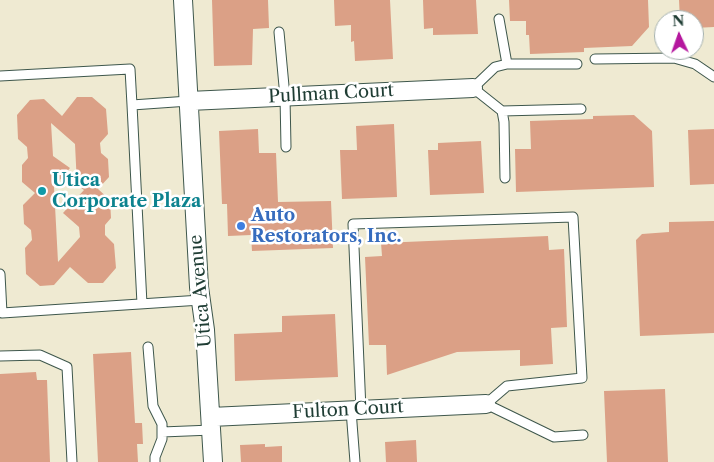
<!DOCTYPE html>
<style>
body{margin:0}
#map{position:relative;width:714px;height:462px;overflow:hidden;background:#efead2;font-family:"Libre Caslon Text",serif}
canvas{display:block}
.north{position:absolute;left:654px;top:10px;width:50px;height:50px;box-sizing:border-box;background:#fff;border:1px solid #a5b1ae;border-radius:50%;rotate:357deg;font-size:14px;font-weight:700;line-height:20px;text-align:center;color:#1f3d34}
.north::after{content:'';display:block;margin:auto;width:18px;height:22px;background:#b5179e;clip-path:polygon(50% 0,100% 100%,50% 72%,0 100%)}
</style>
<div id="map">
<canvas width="714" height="462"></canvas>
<div class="north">N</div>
</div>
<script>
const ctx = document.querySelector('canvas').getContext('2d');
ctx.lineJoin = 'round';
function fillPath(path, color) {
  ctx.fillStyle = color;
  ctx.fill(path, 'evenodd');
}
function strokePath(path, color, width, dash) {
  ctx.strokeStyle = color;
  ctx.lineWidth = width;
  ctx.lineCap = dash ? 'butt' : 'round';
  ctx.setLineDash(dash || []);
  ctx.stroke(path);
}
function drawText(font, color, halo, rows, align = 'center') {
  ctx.font = font + ' "Libre Caslon Text",serif';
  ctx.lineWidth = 5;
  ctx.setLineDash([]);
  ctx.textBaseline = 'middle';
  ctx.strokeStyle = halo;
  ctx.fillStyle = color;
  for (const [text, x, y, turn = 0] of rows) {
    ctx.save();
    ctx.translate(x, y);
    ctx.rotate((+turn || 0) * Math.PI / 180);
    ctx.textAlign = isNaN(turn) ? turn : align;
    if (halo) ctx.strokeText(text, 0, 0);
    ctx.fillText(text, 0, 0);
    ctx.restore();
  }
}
const building = new Path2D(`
 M212,0H268L269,28L253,29L252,65L214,66Z
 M334,0H390L393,59L355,61L354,41L351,42V25L335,26Z
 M423,0H476L478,34L433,35V28L424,29Z
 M509,0H648L649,27L632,46L584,48V52L530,54L529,35H526V21H510Z
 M679,0H714V27L694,28V20H680Z
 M77,97H92L106,109L108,134L100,143L101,153L108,159L109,177L98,189L110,200L111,218L105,225V235L114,244L116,268L103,283H88L70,267L54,285L40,286L26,274L25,248L32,240L31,230L24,224L23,205L35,193L22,182V165L28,158L27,147L18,139L17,115L30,100L44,99L62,116ZM51,123L75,144L77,185L84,190L63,213L79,227L80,237L58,262L54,187L70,168L53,156Z
 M634,115L652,131L654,187L516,192L515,149H531L530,121L593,119V116Z
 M394,124L397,197L342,199L340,150H357L356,126Z
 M258,129L259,153H276L278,202L331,201L333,248L252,251L251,235L228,236L227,204H222L219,131Z
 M714,129V184L690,185L688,130Z
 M481,141L484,193L430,195L428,150H438V143Z
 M714,221V333L640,336L636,240L642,234L669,232V222Z
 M548,236L549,250L564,249L567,327L551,328L553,364L520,366V350L457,352L387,375L386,345H369L365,257L382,256L381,243Z
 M335,314L338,377L235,381L234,334L282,332V316Z
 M131,352L135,423H142L143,444H137L138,462H98L93,354Z
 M36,372L37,380H47L50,462H0V374Z
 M665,389L668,462H607L604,391Z
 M416,440L417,462H386L385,442Z
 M265,444V447L282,446V462H241L240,445Z`);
const service = new Path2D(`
 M499,19L507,64
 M279,32L285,97L286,147
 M595,59L674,58L695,64L714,77
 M0,76L130,69L132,105L189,101
 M132,105L142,304
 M502,111L581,109
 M505,178L504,122L502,111L473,88L495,67L507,64H577
 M0,274L2,313L201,300
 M148,347L153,406L162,424V439L155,457V462
 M0,356L40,355L67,367L72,462
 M351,410L355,462
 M361,410L353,224L573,217L582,378L507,386L486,404L554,437L583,435
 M162,432L212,430`);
const minor = new Path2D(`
 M183,0L199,287L205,330L213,462
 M189,101L473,88
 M211,417L486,404`);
const markers = [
 [42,191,5,"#0f9aa8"],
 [241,226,5,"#3f7fe0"]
];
const streetNames = [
 ["Pullman Court",331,94,-3],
 ["Utica Avenue",201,291,-95],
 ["Fulton Court",348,410,-3]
];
const cultureNames = [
 ["Utica",52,181],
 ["Corporate Plaza",52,202]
];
const shopNames = [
 ["Auto",251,216],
 ["Restorators, Inc.",251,237]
];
fillPath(building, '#dba086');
strokePath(service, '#3e574c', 11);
strokePath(minor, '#3e574c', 20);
strokePath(service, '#fff', 9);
strokePath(minor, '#fff', 18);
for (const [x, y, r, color] of markers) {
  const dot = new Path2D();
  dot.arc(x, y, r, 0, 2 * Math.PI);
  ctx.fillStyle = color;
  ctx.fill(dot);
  strokePath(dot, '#fff', 2);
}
drawText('18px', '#1f3d34', '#fff', streetNames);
drawText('bold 18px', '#0d838f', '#fff', cultureNames, 'left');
drawText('bold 18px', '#366cbe', '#fff', shopNames, 'left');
</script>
